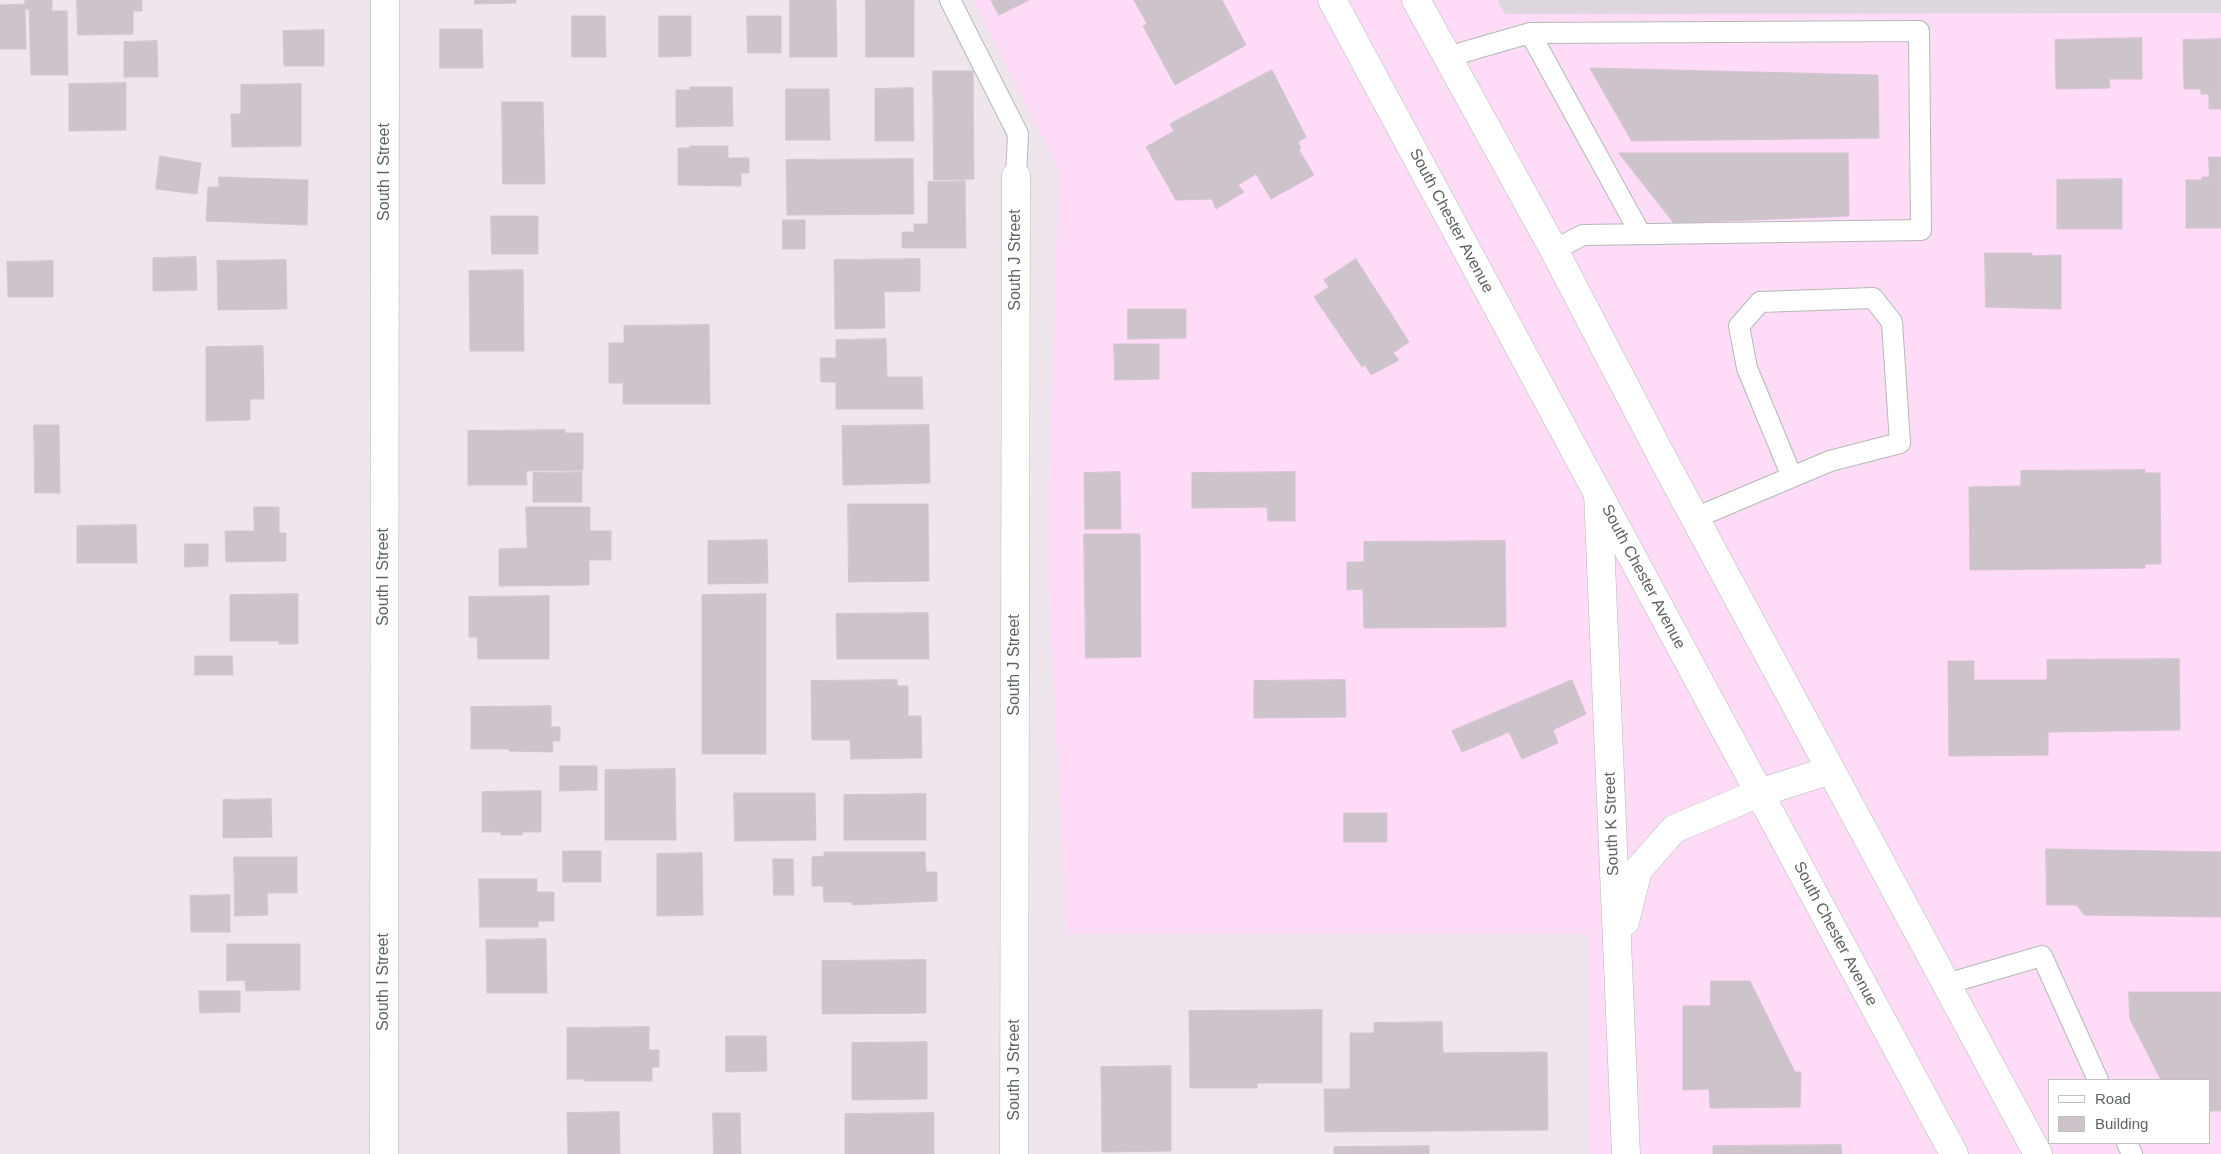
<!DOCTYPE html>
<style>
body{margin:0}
#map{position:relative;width:2221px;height:1154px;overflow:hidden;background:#efe5ed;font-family:Arial,sans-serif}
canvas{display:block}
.legend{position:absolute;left:2048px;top:1079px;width:162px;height:65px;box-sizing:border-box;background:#fff;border:1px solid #bec1be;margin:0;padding:6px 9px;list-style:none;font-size:15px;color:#5d655d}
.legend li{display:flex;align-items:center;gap:10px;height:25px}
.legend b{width:25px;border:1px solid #bec1be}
</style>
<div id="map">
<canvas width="2221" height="1154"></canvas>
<ul class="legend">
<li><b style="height:6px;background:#fff"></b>Road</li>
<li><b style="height:14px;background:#cdc3cb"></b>Building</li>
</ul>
</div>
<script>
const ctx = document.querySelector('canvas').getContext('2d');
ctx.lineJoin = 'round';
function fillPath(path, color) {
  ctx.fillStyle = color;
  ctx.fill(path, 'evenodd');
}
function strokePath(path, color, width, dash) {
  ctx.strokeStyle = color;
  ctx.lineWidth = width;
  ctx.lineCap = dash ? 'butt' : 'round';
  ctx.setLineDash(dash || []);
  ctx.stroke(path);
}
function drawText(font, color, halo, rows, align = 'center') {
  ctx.font = font + ' Arial,sans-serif';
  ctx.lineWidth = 4;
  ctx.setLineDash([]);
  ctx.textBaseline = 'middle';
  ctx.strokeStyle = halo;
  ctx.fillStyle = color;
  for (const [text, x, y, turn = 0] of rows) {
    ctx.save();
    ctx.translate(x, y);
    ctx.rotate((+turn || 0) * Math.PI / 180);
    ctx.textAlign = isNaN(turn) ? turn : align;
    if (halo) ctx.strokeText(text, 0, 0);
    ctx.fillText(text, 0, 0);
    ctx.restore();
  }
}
const commercial = new Path2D(`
 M973,0H1497L1505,14L2221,13V1154H1588V934H1066L1047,549L1059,170ZM2050,1080H2210V1143H2050Z`);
const industrial = new Path2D(`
 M1497,0H2221V13L1505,14Z`);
const building = new Path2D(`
 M25,0H52V11H67L68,75H31L29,9H25L26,49H0V5L25,4Z
 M77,0H142V11H133V34L78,35Z
 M475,0H516V3L475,4Z
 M790,0H836L837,57H790Z
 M866,0H914V57H866Z
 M991,0H1029L999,15Z
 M1134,0H1222L1246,45L1175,85L1143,26L1147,24Z
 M572,16H605L606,57H572Z
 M659,16H691V56L659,57Z
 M747,16H781V53H748Z
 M440,29H482L483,68H440Z
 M324,30V66H284L283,31Z
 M2142,38V79H2109L2110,88L2056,89L2055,40Z
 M2221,39V109H2209V94H2201V89H2184L2183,40Z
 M157,41L158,77H124V42Z
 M1590,68L1878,75L1879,138L1632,141Z
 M1272,70L1306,137L1298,142L1301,148L1299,150L1314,175L1271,199L1256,174L1238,185L1244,192L1216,209L1212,199L1176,200L1146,147L1174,131L1170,124Z
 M933,71H973L974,179L934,180Z
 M126,83V130L69,131V84Z
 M301,84V146L232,147L231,114H241V85Z
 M690,87H732L733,126L676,127V90H690Z
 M913,88L914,141H875V89Z
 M786,89H829L830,140H786Z
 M502,102H543L545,184H503Z
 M690,146H728V158H749V173H741V186L678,185V148H690Z
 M1619,153H1848L1849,216L1674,223Z
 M160,156L201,163L197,194L156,189Z
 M2209,157H2221V228H2186V180H2202V177H2209Z
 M913,159L914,214L787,215L786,160Z
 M219,177L308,180L307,225L206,221L208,187H219Z
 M2122,179V229H2057V180Z
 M965,181L966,248H902V232H914V224H928V182Z
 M491,216H538V254H492Z
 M783,220H805V249H783Z
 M1985,253H2032V256L2061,255V309L1986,307Z
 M196,257L197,290L153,291V258Z
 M920,259V291L884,292L885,328L835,329L834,260Z
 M1356,259L1409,342L1393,353L1399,360L1371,375L1365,365L1362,367L1314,297L1329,287L1324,280Z
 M286,260L287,309L218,310L217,261Z
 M53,261V297H8L7,262Z
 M523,270L524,351H470L469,271Z
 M1128,309H1186V338L1128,339Z
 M709,325L710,404H623V383H609V343H624V326Z
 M886,339L887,377H922L923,409H836V382H821L820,358H836V340Z
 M1114,344H1159V379L1115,380Z
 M263,346L264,399H250V420L206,421V347Z
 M34,425H59L60,493H35Z
 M929,425L930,483L843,485L842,426Z
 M565,430V433H583V470L526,471L527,485H468V431Z
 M2145,470V473H2160L2161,564H2145V568L1970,570L1969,487L2021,486V471Z
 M582,472V502H533V473Z
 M1120,472L1121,529H1085L1084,473Z
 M1295,472V521H1268L1267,507L1192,508V473Z
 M848,504H928L929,581L849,582Z
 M254,507H279V533H286V561L226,562L225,531H254Z
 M526,507H590V531H611V560H589V585L499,586V549L527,548Z
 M136,525L137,563H77V526Z
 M1084,534H1140L1141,657L1086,658Z
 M767,540L768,583L708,584V541Z
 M1505,541L1506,627L1364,628L1363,589L1347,590V562H1364V542Z
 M185,544H208V566L185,567Z
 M298,594V644H279V641H230V595Z
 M766,594V754H702V595Z
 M549,596V659H478L477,637H469V597Z
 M928,613L929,659H837L836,614Z
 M195,656H232L233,675H195Z
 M2179,659L2180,730L2048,732V755L1949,756L1948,661H1974V680H2047V660Z
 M897,680V686H908V716H921L922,758L851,759L850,740H812L811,681Z
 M1345,680L1346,717L1254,718V681Z
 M1572,680L1586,714L1553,730L1558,743L1522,759L1509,732L1462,752L1452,731Z
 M551,706V727H560V741H552L553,752L509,751V749H471V707Z
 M560,766H597V790L560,791Z
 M675,769L676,840H605V770Z
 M541,791V832H522V835H501V832H482V792Z
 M734,793H815L816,840L735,841Z
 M926,794V840H844V795Z
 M271,799L272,837L223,838V800Z
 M1344,813H1387V842H1344Z
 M2046,849L2221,852V917L2084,915L2077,905H2047Z
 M563,851H601V882H563Z
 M824,852H925L926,872H937V901L852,905V902H824L823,886H812V857L825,856Z
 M702,853L703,915L657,916V854Z
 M234,857H297V893H267L268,915L235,916Z
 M773,859H793L794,895H774Z
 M479,879H537V892H554V921H538V927H480Z
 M230,895V932H191L190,896Z
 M546,939L547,993H487L486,940Z
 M227,944H300V990L246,991L245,980L227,981Z
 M926,960V1013L822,1014V961Z
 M1711,981H1750L1795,1072H1801L1800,1107L1710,1108L1709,1089L1683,1090V1006H1710Z
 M199,991H240V1012L200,1013Z
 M2129,992H2221V1111H2210V1080H2161L2130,1019Z
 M1322,1010V1083H1257V1088H1190L1189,1011Z
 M1442,1022L1443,1053L1547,1052L1548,1130L1325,1132L1324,1089H1350V1033H1374V1023Z
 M649,1027V1050H659V1067H652V1081H585V1079H567V1028Z
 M726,1036H766L767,1071L726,1072Z
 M927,1042V1099L852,1100V1043Z
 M1171,1066V1151L1102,1152L1101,1067Z
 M619,1112L620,1154H568L567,1113Z
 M713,1113H740L741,1154H714Z
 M934,1113V1154H845V1114Z
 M1841,1145L1842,1154H1713V1146Z
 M1429,1146V1154H1334V1147Z`);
const service = new Path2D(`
 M950,0L1018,134L1016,176
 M1530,33L1640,233
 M1447,57L1530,33L1919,31L1921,230L1583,235L1554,250
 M1695,518L1830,461L1900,443L1892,322L1873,298L1760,302L1739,326L1747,368L1792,477
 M1946,984L2042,956L2098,1080
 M2127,1143L2132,1154`);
const minor = new Path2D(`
 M1598,493L1626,1154
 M1625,922L1638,870L1674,829L1759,793L1831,770
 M384,1154L385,0
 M1014,1154L1016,176`);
const secondary = new Path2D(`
 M1332,0L1954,1154
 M1416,0L1554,250L1663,459L2038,1154`);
const streetNames = [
 ["South I Street",385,172,-90],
 ["South Chester Avenue",1451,221,62],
 ["South J Street",1016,260,-90],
 ["South I Street",384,577,-90],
 ["South Chester Avenue",1643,577,62],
 ["South J Street",1015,665,-90],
 ["South K Street",1612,824,-92],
 ["South Chester Avenue",1835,934,62],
 ["South I Street",384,982,-90],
 ["South J Street",1015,1070,-90]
];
fillPath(commercial, '#fedbf6');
fillPath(industrial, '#ded7dd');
fillPath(building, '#cdc3cb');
strokePath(building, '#d4c3d2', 1);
strokePath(service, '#b2bab3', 22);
strokePath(minor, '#b2bab3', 29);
strokePath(secondary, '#b4bcb4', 29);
strokePath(service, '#fff', 20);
strokePath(minor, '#fff', 28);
strokePath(secondary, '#fff', 28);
drawText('16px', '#5d655d', '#fff', streetNames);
</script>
